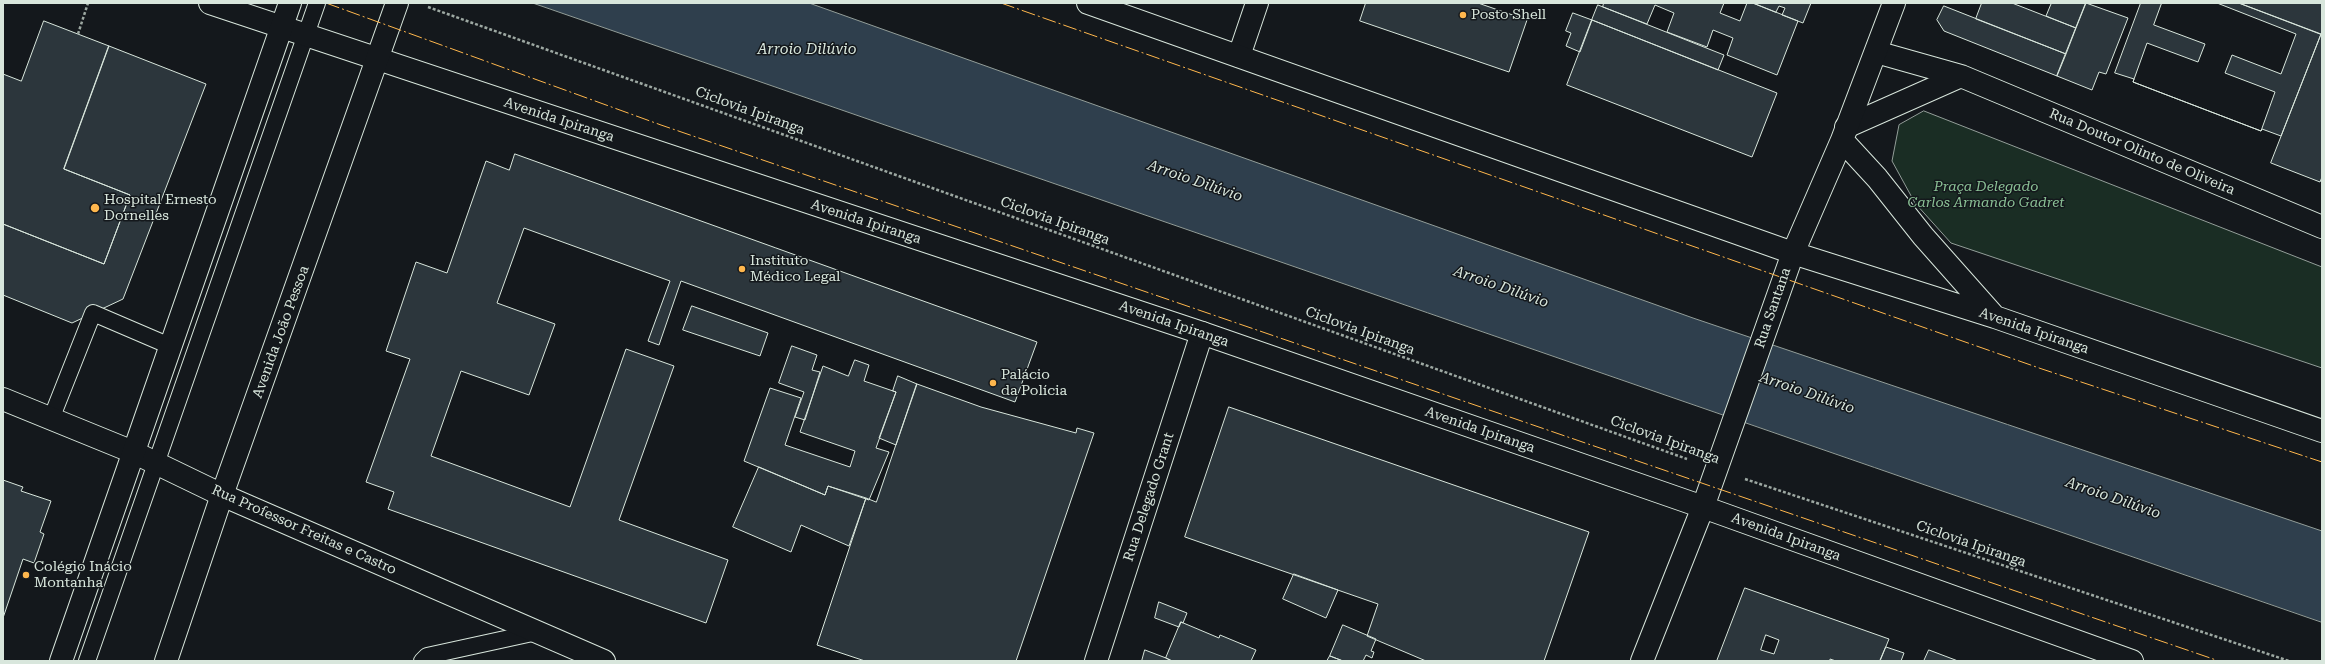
<!DOCTYPE html>
<meta charset="utf-8">
<style>
body{margin:0}
#map{position:relative;width:2325px;height:664px;overflow:hidden;background:#14181c;font-family:"Roboto Serif",serif}
canvas{display:block}
.frame{position:absolute;inset:0;border:4px solid #d8e6dc;pointer-events:none}
</style>
<div id="map">
<canvas width="2325" height="664"></canvas>
<div class="frame"></div>
</div>
<script>
const ctx = document.querySelector('canvas').getContext('2d');
ctx.lineJoin = 'round';
function fillPath(path, color) {
  ctx.fillStyle = color;
  ctx.fill(path, 'evenodd');
}
function strokePath(path, color, width, dash) {
  ctx.strokeStyle = color;
  ctx.lineWidth = width;
  ctx.lineCap = dash ? 'butt' : 'round';
  ctx.setLineDash(dash || []);
  ctx.stroke(path);
}
function drawText(font, color, halo, rows, align = 'center') {
  ctx.font = font + ' "Roboto Serif",serif';
  ctx.lineWidth = 3;
  ctx.setLineDash([]);
  ctx.textBaseline = 'middle';
  ctx.strokeStyle = halo;
  ctx.fillStyle = color;
  for (const [text, x, y, turn = 0] of rows) {
    ctx.save();
    ctx.translate(x, y);
    ctx.rotate((+turn || 0) * Math.PI / 180);
    ctx.textAlign = isNaN(turn) ? turn : align;
    if (halo) ctx.strokeText(text, 0, 0);
    ctx.fillText(text, 0, 0);
    ctx.restore();
  }
}
const green = new Path2D(`
 M1924,111L2322,267V368L1951,243L1915,203L1892,161L1899,125Z`);
const water = new Path2D(`
 M533,3H809L1693,318L2322,531V622Z`);
const building = new Path2D(`
 M1366,3H1478L1527,20L1509,72L1360,21Z
 M1604,3H1724L1720,13L1740,21L1747,3H1753L1798,21L1777,75L1727,55L1733,38L1713,30L1707,47L1667,32L1674,13L1655,5L1647,24L1603,7Z
 M1753,3H1811L1803,23L1782,15L1785,8L1779,6L1776,12Z
 M1982,3H2012L2076,28L2066,54L1976,19Z
 M2049,3H2086L2076,28L2046,16L2051,4Z
 M2086,3L2128,18L2106,74L2099,72L2092,90L2057,76Z
 M2141,3H2239L2321,34L2281,136L2262,129L2261,131L2133,82L2134,79L2115,73Z
 M2162,3H2217L2296,34L2281,74L2232,55L2225,73L2275,92L2261,131L2133,82L2147,43L2198,62L2205,44L2154,25Z
 M2239,3H2322V32L2321,34Z
 M1598,5L1724,55L1718,70L1592,20Z
 M1944,6L2066,54L2057,76L1944,31L1937,20Z
 M1573,13L1592,20L1580,52L1566,46L1571,33L1566,31Z
 M1592,20L1777,93L1752,157L1567,85Z
 M44,21L109,46L64,169L130,195L104,264L3,224V74L21,81Z
 M2322,32V177L2320,182L2271,163Z
 M109,46L206,84L123,299L72,323L3,295V224L104,264L130,195L64,169Z
 M515,154L1037,342L1015,402L681,281L659,345L648,341L670,281L524,228L497,303L555,324L529,395L461,371L431,456L570,507L626,349L674,366L619,520L728,560L706,623L388,509L394,492L366,482L410,359L386,351L416,262L447,273L486,161L509,170Z
 M692,306L768,333L760,356L683,330Z
 M792,346L817,355L812,370L820,372L805,420L795,417L804,392L779,383Z
 M855,360L869,365L864,381L896,392L876,448L889,452L869,500L828,486L825,495L744,461L770,388L801,398L785,445L850,467L855,451L800,432L823,366L848,376Z
 M898,376L917,384L896,445L879,438L896,392L893,391Z
 M917,384L981,407L1076,433L1077,428L1094,433L1016,661H865L817,645L866,498L876,502Z
 M1229,407L1589,532L1544,661H1426L1367,636L1378,604L1185,537Z
 M759,467L825,495L828,486L866,498L849,546L801,525L791,552L733,527Z
 M3,480L23,487L21,491L51,501L40,532L44,534L34,563L23,559L3,618Z
 M1294,574L1338,590L1326,618L1283,599Z
 M1745,588L1889,639L1880,661H1836L1830,659V661H1717ZM1766,635L1779,640L1774,654L1761,650Z
 M1159,602L1187,613L1183,623L1181,622L1179,627L1155,618Z
 M1181,622L1219,638L1220,635L1256,650L1251,661H1172L1166,658Z
 M1343,625L1376,639L1371,651L1374,652L1372,658L1366,655L1363,661H1343L1330,656Z
 M1886,647L1904,653L1901,661H1880Z
 M1145,650L1166,658L1172,661H1142Z
 M1929,650L1958,661H1924Z
 M1330,656L1343,661H1327Z`);
const path = new Path2D(`
 M428,7L1687,459
 M78,34L88,3
 M1745,479L2289,661`);
const lane = new Path2D(`
 M51,419L93,313L170,346
 M87,661L317,3
 M422,661L427,656L537,632`);
const street = new Path2D(`
 M1876,52L1961,76L2322,227
 M1239,56L1257,3
 M1846,127L1961,76
 M1096,661L1202,333`);
const secondary = new Path2D(`
 M210,3L1202,333L1703,507L2132,661
 M1088,3L1793,253L1995,317L2322,431
 M1842,140L1877,178L1923,236L1994,316
 M3,399L133,452L222,495L604,661
 M1642,661L1703,507L1793,253L1842,140L1894,3`);
const primary = new Path2D(`
 M61,661L290,3
 M166,661L222,495L397,3`);
const power = new Path2D(`
 M326,3L661,125L2219,661
 M1001,3L2042,369L2322,462`);
const markers = [
 [1463,15,4,"#ffb74d"],
 [95,208,5,"#ffb74d"],
 [742,269,4,"#ffb74d"],
 [993,383,4,"#ffb74d"],
 [26,575,4,"#ffb74d"]
];
const poiNames = [
 ["Posto Shell",1471,15],
 ["Hospital Ernesto",104,200],
 ["Dornelles",104,216],
 ["Instituto",750,261],
 ["Médico Legal",750,277],
 ["Palácio",1001,375],
 ["da Polícia",1001,391],
 ["Colégio Inácio",34,567],
 ["Montanha",34,583]
];
const streetNames = [
 ["Ciclovia Ipiranga",750,111,20],
 ["Avenida Ipiranga",559,120,18],
 ["Rua Doutor Olinto de Oliveira",2142,152,23],
 ["Ciclovia Ipiranga",1055,221,20],
 ["Avenida Ipiranga",866,222,18],
 ["Rua Santana",1773,308,-71],
 ["Avenida Ipiranga",1174,324,19],
 ["Ciclovia Ipiranga",1360,331,20],
 ["Avenida Ipiranga",2034,331,19],
 ["Avenida João Pessoa",281,332,-70],
 ["Avenida Ipiranga",1480,430,19],
 ["Ciclovia Ipiranga",1665,440,20],
 ["Rua Delegado Grant",1149,497,-72],
 ["Rua Professor Freitas e Castro",304,530,24],
 ["Avenida Ipiranga",1786,537,20],
 ["Ciclovia Ipiranga",1971,544,19]
];
const parkNames = [
 ["Praça Delegado",1986,187],
 ["Carlos Armando Gadret",1986,203]
];
const waterNames = [
 ["Arroio Dilúvio",807,50],
 ["Arroio Dilúvio",1195,181,19],
 ["Arroio Dilúvio",1501,287,19],
 ["Arroio Dilúvio",1807,393,19],
 ["Arroio Dilúvio",2113,498,19]
];
fillPath(green, '#1a2d24');
strokePath(green, '#939e99', 1);
fillPath(water, '#2f3f4d');
strokePath(water, '#939e99', 1);
fillPath(building, '#2c363c');
strokePath(building, '#d8e6dc', 1);
strokePath(lane, '#d8e6dc', 18);
strokePath(street, '#d8e6dc', 24);
strokePath(secondary, '#d8e6dc', 24);
strokePath(primary, '#d8e6dc', 24);
strokePath(path, '#9da8a2', 2.5, [3, 2]);
strokePath(lane, '#14181c', 16);
strokePath(street, '#14181c', 22);
strokePath(secondary, '#14181c', 22);
strokePath(primary, '#14181c', 22);
strokePath(power, '#ffb74d', 1, [14, 3, 2, 3]);
for (const [x, y, r, color] of markers) {
  const dot = new Path2D();
  dot.arc(x, y, r, 0, 2 * Math.PI);
  ctx.fillStyle = color;
  ctx.fill(dot);
  strokePath(dot, '#14181c', 1.5);
}
drawText('14px', '#d8e6dc', '#14181c', poiNames, 'left');
drawText('14px', '#d8e6dc', '#14181c', streetNames);
drawText('italic 14px', '#8ac095', '#14181c', parkNames);
drawText('italic 15px', '#d8e6dc', '#14181c', waterNames);
</script>
